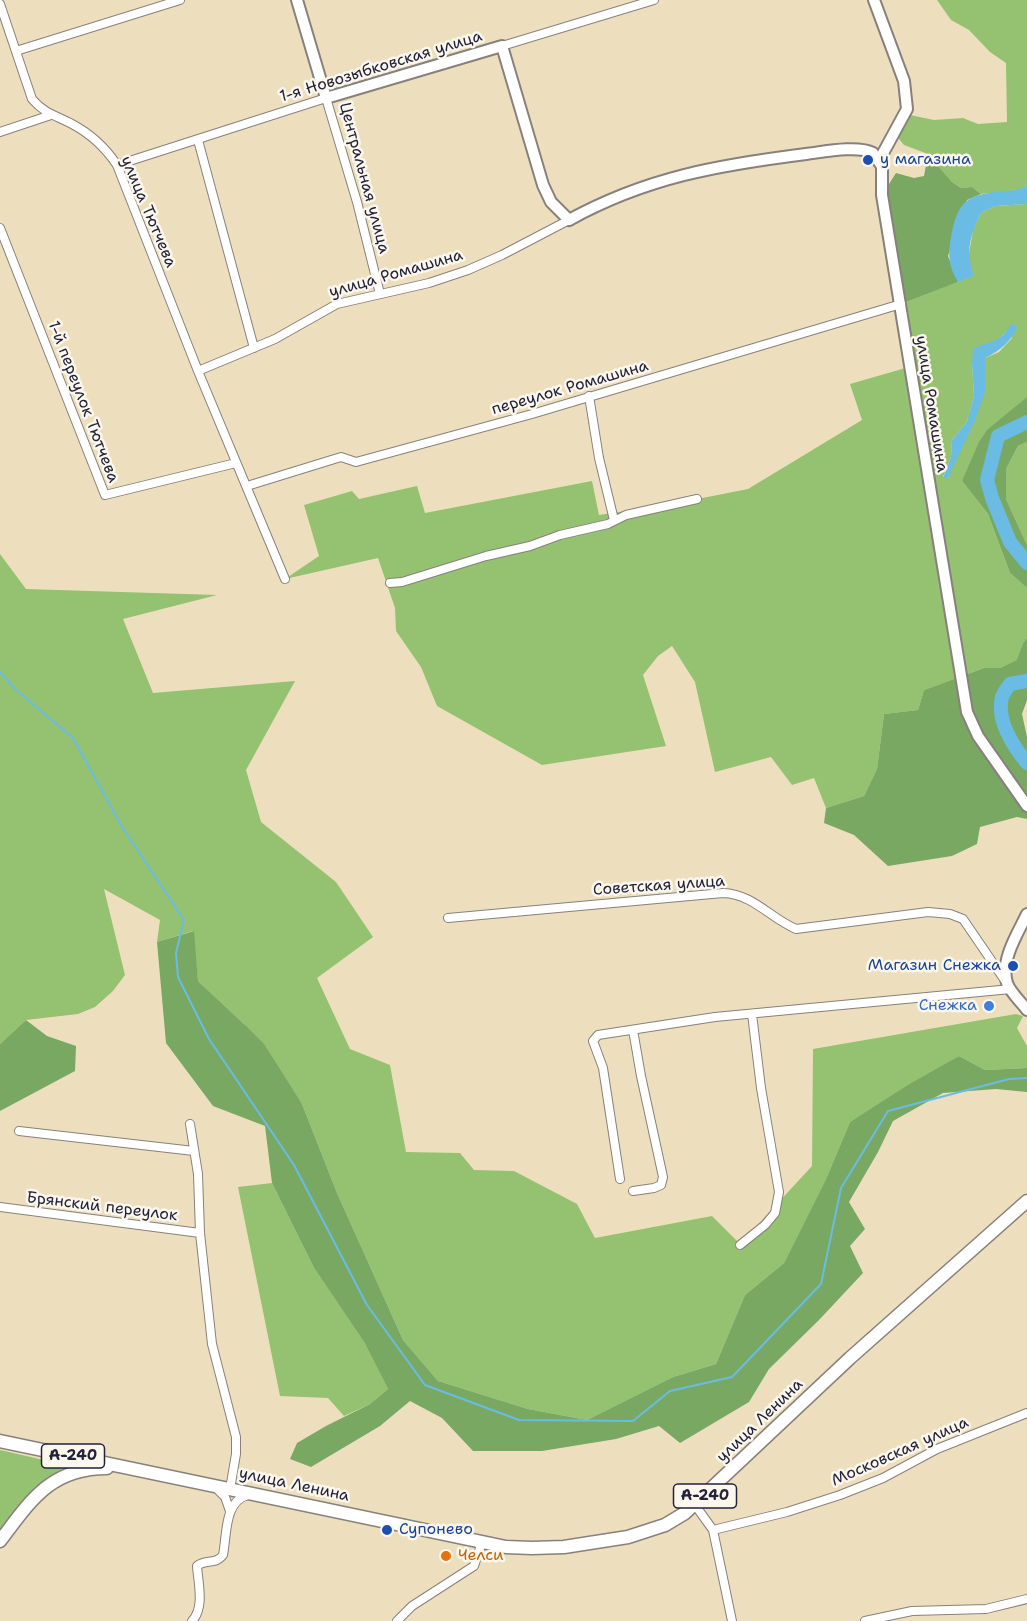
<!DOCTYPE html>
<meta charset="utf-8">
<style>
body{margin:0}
canvas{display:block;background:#eddfbd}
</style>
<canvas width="1027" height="1621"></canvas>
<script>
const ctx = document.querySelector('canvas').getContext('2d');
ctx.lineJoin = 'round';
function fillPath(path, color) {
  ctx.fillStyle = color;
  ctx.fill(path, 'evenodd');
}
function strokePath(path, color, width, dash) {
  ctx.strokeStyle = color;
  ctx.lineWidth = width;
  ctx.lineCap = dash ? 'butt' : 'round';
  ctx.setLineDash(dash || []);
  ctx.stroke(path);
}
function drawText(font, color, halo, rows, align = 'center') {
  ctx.font = font + ' "Shantell Sans",sans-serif';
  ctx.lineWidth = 5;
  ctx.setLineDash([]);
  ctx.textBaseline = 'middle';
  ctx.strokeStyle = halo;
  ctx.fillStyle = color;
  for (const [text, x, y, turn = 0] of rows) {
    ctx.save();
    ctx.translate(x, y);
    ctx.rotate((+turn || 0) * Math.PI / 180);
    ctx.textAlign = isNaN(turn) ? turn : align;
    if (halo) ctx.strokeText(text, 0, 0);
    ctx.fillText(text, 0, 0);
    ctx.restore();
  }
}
const green = new Path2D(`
 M937,0H1027V186L1020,190L981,194L972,187L961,188L952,182L928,154L904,145L894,133L905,114L934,120L963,118L978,124L1007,122L1006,63L990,52L969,30L951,20Z
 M1027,204V397L1016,407L962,481L988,514L1010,573L1027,588V638L1023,643L1018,660L1000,668H984L924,690L918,710L884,714L877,769L864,796L826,808L814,778L792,785L771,757L715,772L695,682L672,646L658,656L643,675L666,746L542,765L437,706L421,667L396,631L395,608L378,558L285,579L319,556L304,505L352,491L359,499L417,486L425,513L592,481L599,515L672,504L748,489L862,420L850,384L909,367L901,304L973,276L968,259L973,230L981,213L995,206ZM1007,331L1012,338L999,352L985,358L984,369L948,478L943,477L951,457L952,440L967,422L974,396L972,364L980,346L995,342Z
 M1027,442V545L1006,499V469L1018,446Z
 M0,554L26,589L217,595L123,619L153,693L295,681L246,770L261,822L336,882L373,937L317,978L350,1049L390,1065L406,1152L460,1153L474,1170L514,1171L577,1204L595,1238L712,1216L740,1244L812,1166L813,1049L1016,1014L1023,1016L1017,1028L1027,1046V1068L985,1070L959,1056L850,1122L826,1179L784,1263L745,1295L716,1364L673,1377L587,1420L528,1409L438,1381L403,1340L337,1193L302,1104L244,1024L198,981L193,931L157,942L160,920L104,889L125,975L113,991L95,1007L78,1014L26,1020L0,1044Z
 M272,1183L314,1268L364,1342L388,1389L370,1404L344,1416L328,1398L280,1396L238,1187Z
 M0,1450L66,1465L68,1467L49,1477L36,1487L0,1533Z`);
const forest = new Path2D(`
 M928,154L952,182L961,188L972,187L981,194L967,200L948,256L958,282L901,304L882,195L896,173L914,178L924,176Z
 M1027,397V442L1018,446L1006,469V499L1027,545V588L1010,573L988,514L962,481L979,442L987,430Z
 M1027,638V700L1022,714L1027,737V819L1017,817L980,827L977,844L952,856L888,866L854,835L824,823L826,808L864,796L877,769L884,714L918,710L924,690L984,668H1000L1017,660L1023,643Z
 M194,931L198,981L244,1024L264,1044L302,1104L337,1193L403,1340L438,1381L528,1409L587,1420L673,1377L716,1364L745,1295L784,1263L826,1179L850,1122L908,1085L959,1056L985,1070L1027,1068V1092L996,1089L943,1093L893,1121L878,1152L849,1202L865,1229L850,1246L863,1273L819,1320L769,1369L749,1402L680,1443L659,1426L616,1439L542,1451H473L442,1418L410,1401L380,1426L311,1467L290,1459L297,1443L326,1426L370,1404L388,1389L364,1342L314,1268L272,1183L265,1126L213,1106L166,1043L157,942Z
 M26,1020L47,1036L76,1046L75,1071L0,1111V1044Z`);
const water = new Path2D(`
 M1027,186V204L995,206L981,213C970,236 965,251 974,276L958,282C948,266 948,254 951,237C958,199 968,195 1004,191C1013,191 1019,190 1027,186Z
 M1011,324L1018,327C1010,342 1000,351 985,358V392L975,420L948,478H943L951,457L952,440L967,422L974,396L972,364L973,349C990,340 1000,344 1011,324Z`);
const stream = new Path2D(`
 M0,672L14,688L73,738L121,825L184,920L176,953L178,977L209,1039L294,1165L367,1305L425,1385L519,1420L633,1421L670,1391L732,1377L821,1284L841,1188L888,1111L1009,1079L1027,1078`);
const river = new Path2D(`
 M1027,422L998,436L987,480L992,498L1010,542L1027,563
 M1027,681L1010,684C1007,688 1003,693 1002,697C996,721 1013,746 1027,763`);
const street = new Path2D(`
 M0,4L32,99C45,114 55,115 72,124C91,134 105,147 117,165L198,371L285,579
 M502,46L654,0
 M16,51L180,0
 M0,132L51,115
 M198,140L254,348
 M117,165L326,98L357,202L380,294
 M0,228L105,495L236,463
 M198,371L275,339L337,304L429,283L468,270L502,255L569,220
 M589,396L599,458L614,520
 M247,486L341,457L356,462L532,414L901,304
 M390,583L402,582L486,556L530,546L560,535L608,524L626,515L697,499
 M448,918L723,893C753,894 770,918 796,929L928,912L950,914L963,919L1006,982
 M190,1124L198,1174L200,1233L212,1344L236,1437V1454L230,1489
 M19,1131L194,1151
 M620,1179L603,1068L593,1041L598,1035L715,1017L1011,989
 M633,1191L654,1188L661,1185L663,1177L641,1076L633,1030
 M0,1207L200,1233
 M740,1245L765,1225L775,1213L779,1192L761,1088L752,1014
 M215,1487L225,1497L230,1511
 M695,1505L713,1530L732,1621
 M713,1530L787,1512L840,1495L883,1478L937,1449L1027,1413
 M192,1621C205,1608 198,1582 197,1566C205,1559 216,1565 223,1555C227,1535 224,1501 248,1495
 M397,1621L412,1606L474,1566L482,1542
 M865,1621L912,1611L986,1609L1027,1599`);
const secondary = new Path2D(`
 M297,0L326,98L502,46L543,185L551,202L569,220C647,177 719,165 806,154C823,152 858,145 873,153L881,165
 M874,0L904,81L907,109L882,155V195L967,712L978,736L1027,806
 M1027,914C1018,933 1000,960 1007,983C1010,992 1021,1002 1027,1010`);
const primary = new Path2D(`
 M0,1441L506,1547L532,1548L564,1547L628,1537L665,1525L685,1513L850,1358L1027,1201
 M0,1541C31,1500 51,1468 107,1468`);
const markers = [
 [868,160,6,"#1a4fb4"],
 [1013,966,6,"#1a4fb4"],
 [989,1006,6,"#3f7fe0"],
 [387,1530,6,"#1a4fb4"],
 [446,1556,6,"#e8710a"]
];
const shields = [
 [73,1456,63],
 [705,1496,63]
];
const shieldNames = [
 ["А-240",73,1456],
 ["А-240",705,1496]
];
const streetNames = [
 ["1-я Новозыбковская улица",381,67,-17],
 ["Центральная улица",364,178,75],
 ["улица Тютчева",148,212,67],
 ["улица Ромашина",396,274,-16],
 ["переулок Ромашина",570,388,-16],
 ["1-й переулок Тютчева",83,402,69],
 ["улица Ромашина",931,404,81],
 ["Советская улица",659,886,-4],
 ["Брянский переулок",102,1207,7],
 ["улица Ленина",760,1421,-44],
 ["Московская улица",900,1452,-24],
 ["улица Ленина",294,1485,12]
];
const transitNames = [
 ["у магазина",880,160],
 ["Магазин Снежка",1001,966,"right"],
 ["Супонево",399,1530]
];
const shopNames = [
 ["Снежка",977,1006]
];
const foodNames = [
 ["Челси",458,1556]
];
fillPath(green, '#95c270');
fillPath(forest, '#78a862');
fillPath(water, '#6abce5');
strokePath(stream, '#6abce5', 2);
strokePath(river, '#6abce5', 14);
strokePath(street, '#88807c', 10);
strokePath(secondary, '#88807c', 14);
strokePath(primary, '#88807c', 15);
strokePath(street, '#fff', 8);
strokePath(secondary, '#fff', 10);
strokePath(primary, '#fff', 12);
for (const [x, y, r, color] of markers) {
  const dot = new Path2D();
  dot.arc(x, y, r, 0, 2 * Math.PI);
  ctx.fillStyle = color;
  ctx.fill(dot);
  strokePath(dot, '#fbf7ec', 2);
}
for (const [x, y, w] of shields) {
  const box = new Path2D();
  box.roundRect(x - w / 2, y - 12, w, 24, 4.5);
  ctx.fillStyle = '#fbf7ec';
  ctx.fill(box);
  strokePath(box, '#22223b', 1.5);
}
drawText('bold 15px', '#22223b', null, shieldNames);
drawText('16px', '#22223b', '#fbf7ec', streetNames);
drawText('16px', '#164399', '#fbf7ec', transitNames, 'left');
drawText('16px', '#366cbe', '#fbf7ec', shopNames, 'right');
drawText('16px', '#c56008', '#fbf7ec', foodNames, 'left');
</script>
